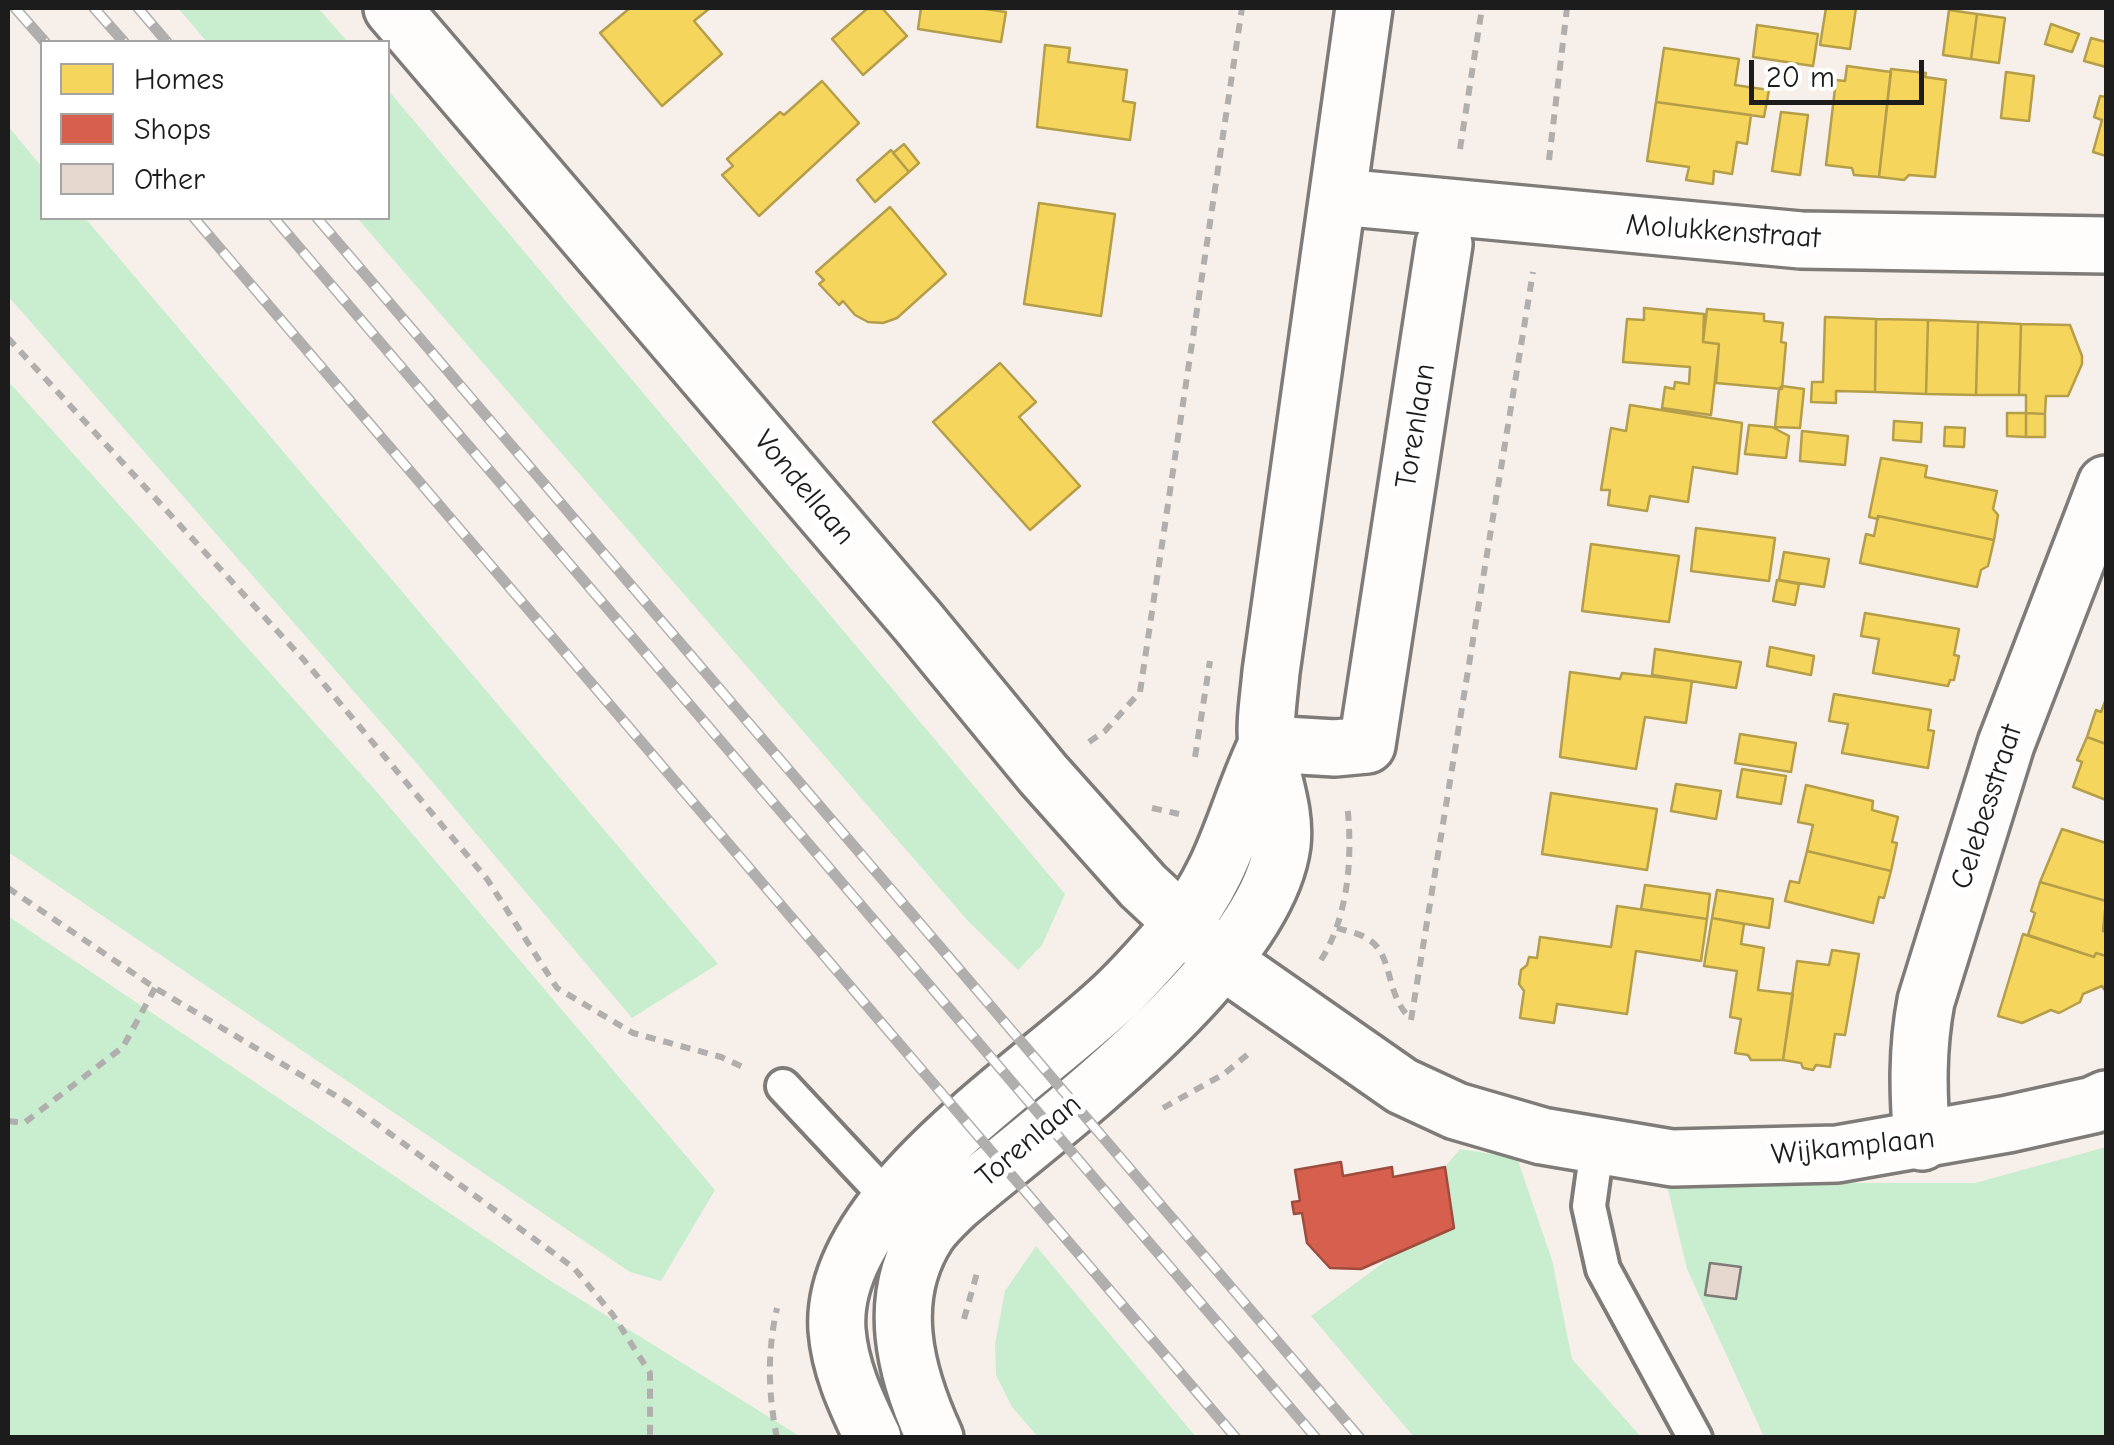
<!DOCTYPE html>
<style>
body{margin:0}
#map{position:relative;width:2114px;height:1445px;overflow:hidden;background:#f7f0ea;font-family:"Comic Neue",sans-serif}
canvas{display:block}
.frame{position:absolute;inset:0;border:10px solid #1c1c1c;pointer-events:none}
.legend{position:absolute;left:40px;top:40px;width:350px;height:180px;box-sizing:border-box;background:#fff;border:2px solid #a4a4a4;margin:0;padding:12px 18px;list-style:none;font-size:30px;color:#1c1c1c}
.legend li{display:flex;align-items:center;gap:20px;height:50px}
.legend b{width:50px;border:2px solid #a4a4a4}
.scale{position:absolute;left:1749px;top:60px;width:175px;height:45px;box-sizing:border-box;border:5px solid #1c1c1c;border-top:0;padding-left:12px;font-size:30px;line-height:35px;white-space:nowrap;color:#1c1c1c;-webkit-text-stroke:8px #fff;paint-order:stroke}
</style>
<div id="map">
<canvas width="2114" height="1445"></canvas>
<div class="frame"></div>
<ul class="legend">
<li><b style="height:28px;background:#f6d55c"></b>Homes</li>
<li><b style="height:28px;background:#d6604d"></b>Shops</li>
<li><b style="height:28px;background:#e5d9cf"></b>Other</li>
</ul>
<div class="scale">20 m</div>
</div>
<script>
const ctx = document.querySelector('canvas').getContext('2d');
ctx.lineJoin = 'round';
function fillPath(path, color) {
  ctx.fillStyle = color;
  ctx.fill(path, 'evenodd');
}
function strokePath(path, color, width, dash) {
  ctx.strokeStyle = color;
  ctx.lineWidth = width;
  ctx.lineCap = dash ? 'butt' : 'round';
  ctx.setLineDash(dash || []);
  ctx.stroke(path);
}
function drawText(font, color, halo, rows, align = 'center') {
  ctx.font = font + ' "Comic Neue",sans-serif';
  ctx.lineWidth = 10;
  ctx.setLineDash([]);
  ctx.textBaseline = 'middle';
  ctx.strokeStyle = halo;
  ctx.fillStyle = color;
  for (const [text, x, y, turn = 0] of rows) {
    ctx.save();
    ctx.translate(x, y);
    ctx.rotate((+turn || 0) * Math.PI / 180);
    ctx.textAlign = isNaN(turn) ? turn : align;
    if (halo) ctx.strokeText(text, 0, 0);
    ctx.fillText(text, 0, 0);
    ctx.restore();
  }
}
const green = new Path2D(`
 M178,8H318L348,42H207Z
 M388,90L1065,894L1042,945L1018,970L968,921L357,218H388Z
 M8,126L42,167V218H85L718,964L632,1018L413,759L8,296Z
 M8,381L376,791L715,1190L661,1281L630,1272L8,852Z
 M8,916L546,1278L801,1437H8Z
 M2106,1147V1437H1764L1687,1269L1662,1165L1755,1183H1975Z
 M1460,1149L1517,1158L1552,1260L1572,1359L1641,1437H1414L1311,1316L1402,1249L1454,1228L1445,1167Z
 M1036,1246L1196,1437H1038L1012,1407L996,1375L995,1344L1005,1291Z`);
const homes = new Path2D(`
 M630,8H710L694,21L722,54L662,106L600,33Z
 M868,8H882L907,36L863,75L832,39Z
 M921,8H978L1006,12L1001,42L918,29Z
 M1826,8H1856L1850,49L1820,45Z
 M1949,10L1977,14L1971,59L1943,55Z
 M1977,14L2005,18L1999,63L1971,59Z
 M2051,24L2079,34L2072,52L2045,44Z
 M1757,25L1818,34L1813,66L1753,57Z
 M2091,38L2106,42V67L2084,61Z
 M1045,45L1070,48L1068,62L1127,70L1123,101L1135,103L1130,140L1037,127Z
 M1664,48L1739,59L1735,85L1769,90L1764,117L1656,102Z
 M1847,66L1891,72L1879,177L1854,175L1852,168L1826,165L1836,80L1845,81Z
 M1891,69L1926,73L1925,77L1946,80L1935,177L1909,175L1904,180L1879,177Z
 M2006,72L2034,76L2029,121L2001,118Z
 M822,81L859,123L759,216L722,175L733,166L727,159L780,112L784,115Z
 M2100,96L2106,97V156L2093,152L2102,120L2094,117Z
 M1656,102L1751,115L1747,144L1737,142L1732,174L1714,171L1713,184L1686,180L1689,167L1647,161Z
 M1781,112L1808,115L1800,175L1772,171Z
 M904,144L919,163L909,172L893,153Z
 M891,150L909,172L875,202L857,180Z
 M1039,203L1115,214L1101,316L1024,304Z
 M890,207L946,274L897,318L883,323L868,322L855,315L843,301L839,305L819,284L824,280L816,272Z
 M1644,308L1704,314L1703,342L1719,344L1711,415L1662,408L1665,387L1674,389L1675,382L1689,384L1690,367L1623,362L1627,319L1644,320Z
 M1707,309L1764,314V321L1783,323L1781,342L1786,343L1782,389L1716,383L1719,344L1703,342Z
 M1825,317L1876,319L1875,392L1836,391V403L1811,402L1812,382H1823Z
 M1876,319L1928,320L1926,394L1875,392Z
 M1928,320L1978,322L1976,395L1926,394Z
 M1978,322L2021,324L2019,395H1976Z
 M2021,324L2070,325L2082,356V364L2068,396H2046L2045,414L2026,413V395H2019Z
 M1000,363L1036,402L1019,417L1080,486L1030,530L933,422Z
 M1782,386L1804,389L1800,428L1775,427L1779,389Z
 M1630,405L1742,423L1737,474L1693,467L1688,502L1650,496L1647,511L1608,505L1610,490H1601L1611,428L1626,431Z
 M2007,413H2026V437L2007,436Z
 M2026,413L2045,414V437H2026Z
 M1894,421L1922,423L1921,442L1893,440Z
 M1749,425L1772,427L1789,436L1786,458L1745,454Z
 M1945,427L1965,428L1964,447L1944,446Z
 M1802,431L1848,436L1845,465L1800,461Z
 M1881,458L1927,466L1925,477L1997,491L1993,509L1998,515L1994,540L1878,516V519L1869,517Z
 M1878,516L1994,540L1988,566L1981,570L1977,587L1860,563L1866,534L1874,536Z
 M1696,528L1775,538L1769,581L1691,571Z
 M1591,544L1679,556L1669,622L1582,611Z
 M1784,552L1829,559L1824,587L1779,580Z
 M1777,580L1799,584L1795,605L1773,601Z
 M1865,613L1959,629L1954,655L1959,656L1954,680H1950L1948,686L1873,673L1879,639L1861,636Z
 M1770,647L1814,656L1811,675L1767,666Z
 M1655,649L1741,662L1736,688L1652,675Z
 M1570,672L1620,679L1622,673L1692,681L1686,723L1645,717L1636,769L1560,757Z
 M1834,694L1931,710L1928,730L1934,731L1928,768L1842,753L1848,724L1829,721Z
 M2106,699V744L2087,737L2096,710L2101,712Z
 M1740,734L1796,743L1791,772L1735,763Z
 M2087,737L2106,744V800L2073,787L2082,762L2077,760Z
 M1742,769L1786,776L1781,804L1737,797Z
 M1676,784L1721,791L1716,819L1671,811Z
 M1806,785L1873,801L1872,810L1898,817L1892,842L1897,843L1891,871L1807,851L1813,825L1798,822Z
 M1551,793L1657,809L1647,870L1542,854Z
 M2062,829L2106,843V901L2040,882Z
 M1807,851L1891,871L1884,898L1879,897L1873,923L1785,901L1790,881L1799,883Z
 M2040,882L2106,901L2103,931L2106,932V956L2096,953L2094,957L2028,935L2035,913L2031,911Z
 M1645,885L1710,894L1707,919L1641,909Z
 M1717,890L1773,899L1769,928L1712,918Z
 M1617,906L1707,919L1701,961L1636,951L1627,1014L1557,1004L1554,1023L1520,1018L1524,991L1519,984L1521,970L1527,965L1529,957L1537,958L1540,937L1611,947Z
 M1712,918L1744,924L1741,944L1764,948L1758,990L1793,994L1783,1060H1751L1748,1055L1735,1053L1741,1019L1730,1017L1737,971L1704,966Z
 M2023,934L2094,957L2096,953L2106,956V992L2102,986L2083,994L2080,1002L2059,1013L2051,1010L2022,1023L1998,1016Z
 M1832,950L1859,954L1845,1035L1835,1034L1830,1067L1816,1065L1813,1070L1803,1068L1801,1063L1783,1060L1797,961L1829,965Z`);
const shops = new Path2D(`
 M1341,1162L1343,1176L1392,1167L1393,1177L1445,1167L1454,1228L1361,1269L1330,1268L1307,1243L1302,1213L1294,1214L1292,1202L1300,1201L1295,1170Z`);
const building = new Path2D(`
 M1710,1263L1741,1267L1736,1299L1705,1295Z`);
const path = new Path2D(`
 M1460,149L1482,8
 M1549,160L1567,8
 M8,338L303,659L487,879L557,988L633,1033L721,1057L745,1068
 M1089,742L1105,731L1140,692L1242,8
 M1195,757L1210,661
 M1152,808L1179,814
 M8,888L155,988L348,1103L574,1268L613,1315L650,1373V1438
 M1337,928C1347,931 1359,933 1368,939C1393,954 1385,991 1408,1016
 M1321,960C1349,915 1353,855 1347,803
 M1411,1020L1533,272
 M1163,1108L1224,1074L1253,1050
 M8,1121L24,1123L123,1047L155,988
 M964,1319L977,1273
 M777,1438C768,1393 767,1353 777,1308`);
const service = new Path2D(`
 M783,1086L901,1212
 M1597,1148L1589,1206L1603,1269L1695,1438`);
const minor = new Path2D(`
 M1340,197L1801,240L2106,245
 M1267,744L1335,748L1367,745L1444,244
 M1922,1142C1918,1093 1917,1049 1926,1001L2006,744L2106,484`);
const tertiary = new Path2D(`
 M392,8L918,622L1043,774L1143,886L1223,961L1402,1086L1456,1111L1542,1136L1672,1158L1837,1154L2008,1124L2093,1105L2106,1099`);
const secondary = new Path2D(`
 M873,1438C856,1402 840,1369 837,1330C828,1202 1033,1075 1116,995C1138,974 1158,951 1178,928C1226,873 1236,808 1267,744
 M935,1438C905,1373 885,1298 928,1233C935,1223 946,1213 955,1204C1047,1126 1266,968 1282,845C1286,811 1272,780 1267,747C1264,724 1269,696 1271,672L1364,8`);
const rail = new Path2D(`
 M15,8L45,42
 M94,8L124,42
 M138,8L167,42
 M194,218L1236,1438
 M274,218L1316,1438
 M317,218L1360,1438`);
const streetNames = [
 ["Molukkenstraat",1723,232,4],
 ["Torenlaan",1416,426,-81],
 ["Vondellaan",804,488,50],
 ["Celebesstraat",1987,807,-72],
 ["Torenlaan",1029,1141,-40],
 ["Wijkamplaan",1853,1147,-6]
];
fillPath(green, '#c9edcf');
fillPath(homes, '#f6d55c');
strokePath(homes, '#b59e49', 2.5);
fillPath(shops, '#d6604d');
strokePath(shops, '#9e4c3e', 2.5);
fillPath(building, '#e5d9cf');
strokePath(building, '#7f7b79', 2.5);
strokePath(service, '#7f7b79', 40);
strokePath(minor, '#7f7b79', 62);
strokePath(tertiary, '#7f7b79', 62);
strokePath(secondary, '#7f7b79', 62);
strokePath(path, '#b0afae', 6, [10, 8]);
strokePath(service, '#fefdfc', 32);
strokePath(minor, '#fefdfc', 55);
strokePath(tertiary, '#fefdfc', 55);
strokePath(secondary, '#fefdfc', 55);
strokePath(rail, '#b0afae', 11);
strokePath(rail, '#fff', 8, [22]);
drawText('30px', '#1c1c1c', '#fff', streetNames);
</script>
